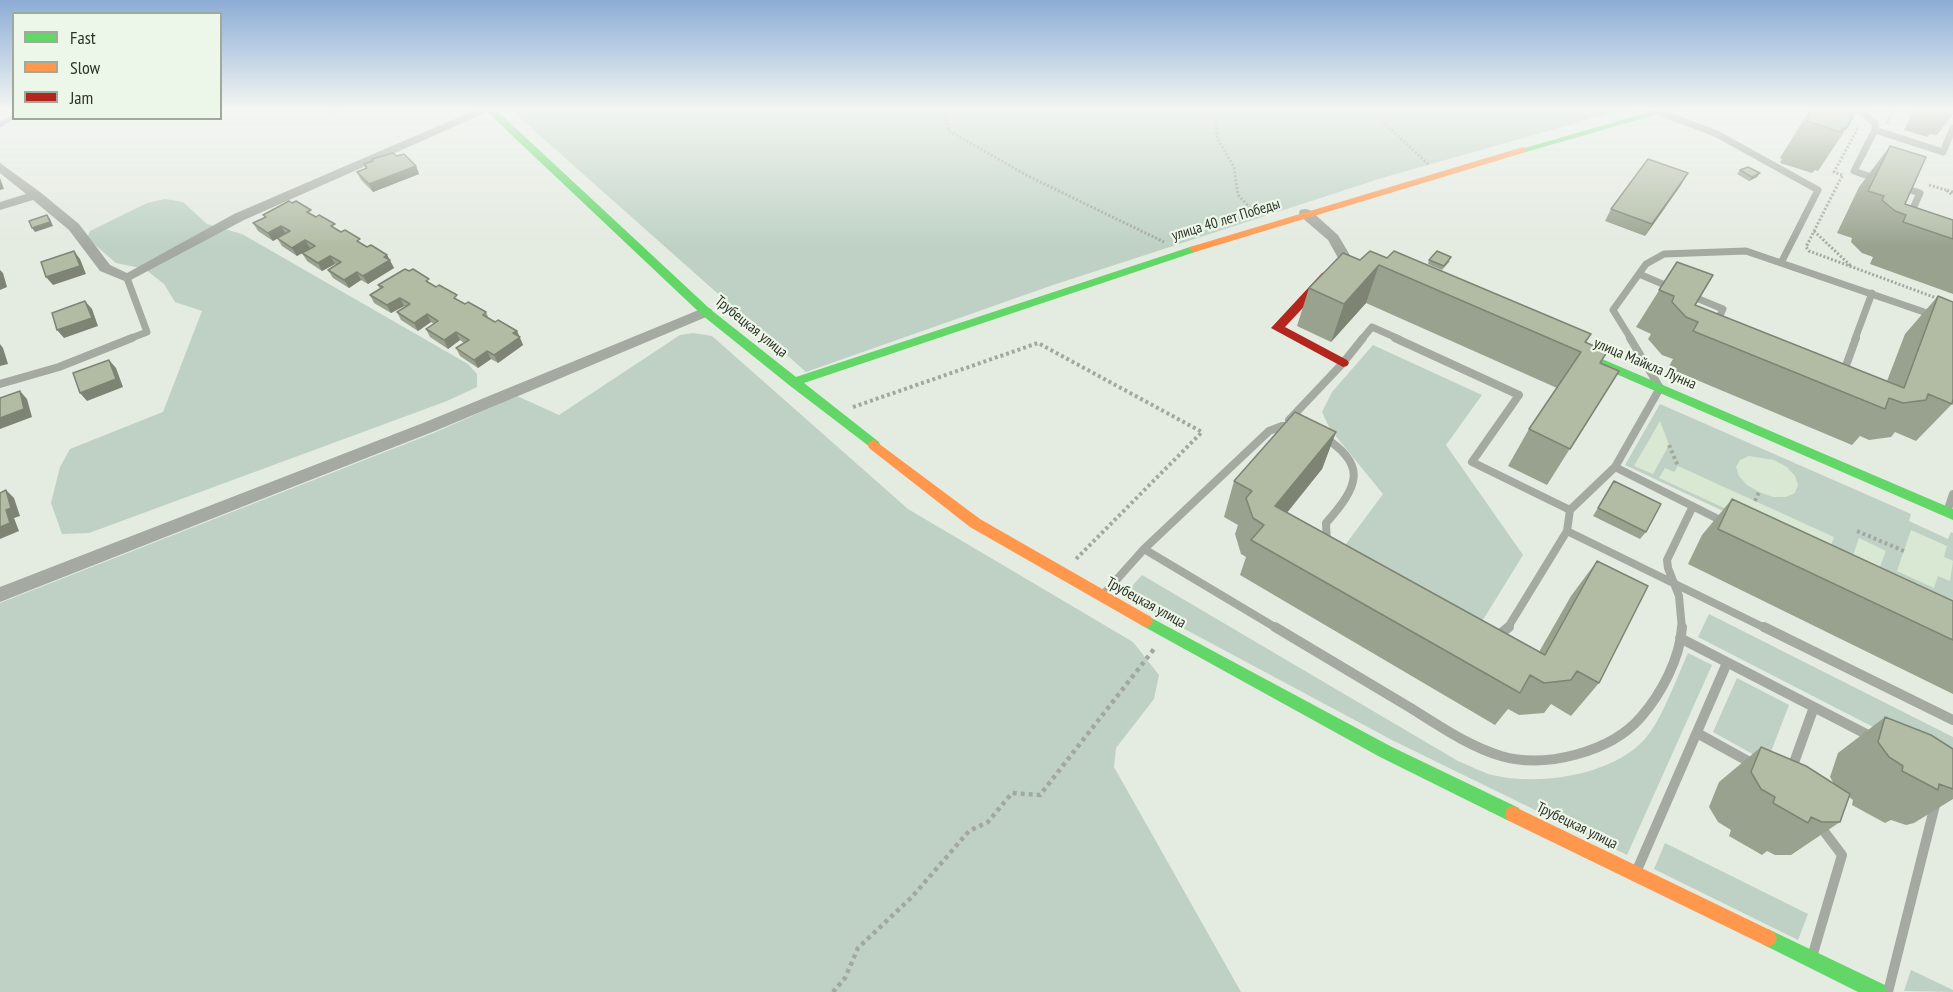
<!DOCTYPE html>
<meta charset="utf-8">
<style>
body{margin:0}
#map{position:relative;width:1953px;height:992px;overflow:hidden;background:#e4ebe1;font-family:"PT Sans Narrow",sans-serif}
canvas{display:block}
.legend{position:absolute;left:12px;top:12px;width:210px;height:108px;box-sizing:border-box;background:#edf7e9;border:2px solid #a1a99c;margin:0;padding:8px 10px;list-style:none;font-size:18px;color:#2f3429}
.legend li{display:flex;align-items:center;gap:12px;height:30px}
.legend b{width:30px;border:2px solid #a1a99c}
</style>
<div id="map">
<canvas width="1953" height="992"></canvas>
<ul class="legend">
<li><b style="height:8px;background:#63d668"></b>Fast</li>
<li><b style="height:8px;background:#ff974d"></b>Slow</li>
<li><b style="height:8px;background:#b3261e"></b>Jam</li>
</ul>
</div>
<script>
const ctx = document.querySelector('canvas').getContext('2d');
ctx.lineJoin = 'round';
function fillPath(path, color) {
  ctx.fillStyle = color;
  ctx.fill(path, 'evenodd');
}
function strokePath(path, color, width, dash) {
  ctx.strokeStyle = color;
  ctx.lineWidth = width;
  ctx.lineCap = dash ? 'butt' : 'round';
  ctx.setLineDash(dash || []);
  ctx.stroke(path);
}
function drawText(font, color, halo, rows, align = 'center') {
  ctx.font = font + ' "PT Sans Narrow",sans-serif';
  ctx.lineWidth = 4.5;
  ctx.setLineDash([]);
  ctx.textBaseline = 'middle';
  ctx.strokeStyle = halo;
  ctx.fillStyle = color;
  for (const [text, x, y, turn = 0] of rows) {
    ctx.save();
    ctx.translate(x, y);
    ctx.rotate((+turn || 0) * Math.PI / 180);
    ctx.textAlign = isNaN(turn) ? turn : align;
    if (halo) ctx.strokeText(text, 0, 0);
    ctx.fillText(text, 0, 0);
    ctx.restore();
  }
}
const green = new Path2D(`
 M1629,108L1382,178L1053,285L806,372L510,109Z
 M165,199L183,202L207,224L242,234L468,364L477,374V387L447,401L89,533L62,534L51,503L60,467L70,449L163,412L202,311L175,302L164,284L145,269L116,263L87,238L90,231L147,203Z
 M693,333L712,336L908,509L1133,642L1159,675L1154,699L1116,748L1114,767L1241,992H0V603L436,432L517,396L559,415L680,335Z
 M1373,345L1482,395L1446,445L1523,555L1478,628L1340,552L1383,494L1330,429L1322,412L1332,392Z
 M1660,404L1911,514L1909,521L1948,539L1951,532L1953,533V619L1625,465Z
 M1142,575L1458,761C1469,765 1481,772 1492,775C1537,786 1611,776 1644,740C1661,722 1677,677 1688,653L1712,665L1627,855L1392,740L1123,596Z
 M1709,614L1953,737V768L1698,637Z
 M1737,678L1789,705L1767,762L1713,732Z
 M1665,843L1808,914L1798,940L1654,869Z
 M1911,970L1953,990V992L1904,991Z`);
const plaza = new Path2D(`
 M1660,421L1669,445L1653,474L1634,466Z
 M1749,456L1774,460L1787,467L1795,476L1798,485L1795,493L1786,497H1773L1759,492L1747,485L1739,476L1736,467L1740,460Z
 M1678,466L1834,537L1831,545L1796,541L1659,478L1665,468L1674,472Z
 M1911,530L1947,546L1944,557L1953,561L1950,581L1938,576L1934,588L1897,571Z
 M1859,538L1886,551L1876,577L1850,564Z`);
const stream = new Path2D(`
 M0,125L14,116`);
const pathFar2 = new Path2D(`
 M943,108L949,131L1028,176L1164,242
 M1215,108L1217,138L1234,167L1238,195L1257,215
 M1375,108L1382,121L1428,164
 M1887,123L1894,108
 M1842,175L1834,172L1859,126
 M1842,176L1806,247L1809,251L1939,299
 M1929,185L1946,190
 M1953,192L1946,190L1953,195
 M1814,231L1851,266`);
const pathFar1 = new Path2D(`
 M853,407L1038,343L1202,432L1075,560
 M1669,445L1678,466
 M1755,501L1759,492
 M1857,531L1904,551`);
const path = new Path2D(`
 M833,992L845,978L858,948L912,897L969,831L988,822L1012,793L1040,795L1154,649`);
const laneFar2 = new Path2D(`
 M1856,108L1875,123V130L1854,171L1877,179
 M334,110L340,108
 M1659,112L1717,134L1818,190L1781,263
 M1875,130L1943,152L1953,128
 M1901,187L1920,193L1910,215
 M1639,274L1672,288
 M127,278L147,332L129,339
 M1689,295L1723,309L1716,324
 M1362,339L1372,327L1399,339
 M1631,339L1613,310L1646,264L1664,254L1746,251L1953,322
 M1855,339L1872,293`);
const laneFar1 = new Path2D(`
 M1395,338L1519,395L1472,462L1570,510
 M1843,374L1856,338
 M0,384L59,367L132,338
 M1289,420L1343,363L1363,338
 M1322,436C1370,465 1357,488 1326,523L1327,544
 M1615,467L1726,523
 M1947,512L1953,494
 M1567,531L1767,629
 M1144,549L1278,629
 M1102,596L1144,549L1269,431L1282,426H1291
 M1507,629L1567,531L1570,510L1615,467L1660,388L1630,338
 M1682,629L1679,596L1668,568L1667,560L1692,508`);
const lane = new Path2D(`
 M1275,627C1320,654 1364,680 1409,707C1438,725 1468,746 1501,756C1545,769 1611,752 1641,717C1661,694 1680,659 1682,627
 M1764,627L1953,720
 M1495,638L1509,627
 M1680,638L1872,737
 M1697,733L1755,765
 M1791,771L1814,707
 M1637,870L1727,663
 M1812,957L1842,855L1820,826
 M1888,992L1936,801`);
const street = new Path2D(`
 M480,108L494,109L244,220L127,282L100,271L69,230L33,200L0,210V202L26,194L0,173V163L40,192L79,224L110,265L127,273L234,214Z
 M1305,209L1310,210L1338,235L1354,262L1352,265H1342L1328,240L1300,216L1299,213L1300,210Z
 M706,307L711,309L713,312L711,315L435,431L0,602V587L423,423Z`);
const fast = new Path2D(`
 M483,108H494L710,309L796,377L1190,247L1194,246L1199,249L1198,251L804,383L879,442L880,445L879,448L874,450L789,385L702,315Z
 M1663,108H1679L1526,152L1518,150Z
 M1574,347L1953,509V520L1570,354L1568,351Z
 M1146,615L1392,747L1519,808L1521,814L1519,820L1513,822L1507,820L1380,757L1141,625L1139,621L1141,617Z
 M1768,929L1885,985L1887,992H1858L1762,944L1759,938L1762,932Z`);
const slow = new Path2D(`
 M1523,147L1526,148V152L1198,251L1194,252L1189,249L1190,247Z
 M874,440L980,519L1151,617L1153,621L1151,625L1146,627L1141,625L970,527L869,448L868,445L869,442Z
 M1513,806L1774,932L1777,938L1774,944L1768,947L1762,944L1507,820L1505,814L1507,808Z`);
const jam = new Path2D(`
 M1326,272L1332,276L1330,279L1285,327L1347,360L1349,363L1347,366L1343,367L1271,328L1322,273Z`);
const wall = new Path2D(`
 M1811,108H1858L1846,129L1818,171L1815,170L1812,173L1780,163L1782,159L1780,158Z
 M1915,108H1953V114L1937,135L1930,134L1927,137L1904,130Z
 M1890,146L1905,204L1953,220V294L1870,264L1873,257L1862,253L1851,242L1852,238L1837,233L1859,187Z
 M397,156L416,166L419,174L373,192L361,180L357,172L366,168L364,164Z
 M1740,170L1757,177L1749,181L1737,174Z
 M1681,185L1645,236L1605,221L1611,209Z
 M263,215L314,216L367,247L387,255L394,268L368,284L361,280L349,288L333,278L328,270L337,265L335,264L322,271L307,261L302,253L310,249L297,256L282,246L277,238L273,241L258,231L253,223L265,217Z
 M1387,258L1591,334L1586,343L1600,363L1619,371L1547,485L1508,466L1529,429L1557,388L1366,303L1331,342L1297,326L1309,288L1360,260Z
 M1429,260L1450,261L1442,270L1428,264Z
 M1677,262L1695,305L1887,381L1905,334L1938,296L1952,404L1916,441L1895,432L1891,437L1869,440L1860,436L1852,445L1668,368L1673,359L1662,355L1648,339L1651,334L1636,327Z
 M378,285H432L465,304L486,312L489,319L495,322L517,331L523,345L498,363L491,359L478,368L460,356L456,348L464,343L460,340L448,349L430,337L426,329L434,324L431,322L418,331L401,320L397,312L405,306H404L391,313L374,303L370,295L380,289Z
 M1336,432L1322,469L1287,513L1539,652L1571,596L1597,561L1599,683L1571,716L1551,704L1544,713L1519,715L1508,709L1495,725L1240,575L1246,557L1241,554L1235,534L1238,525L1224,517L1234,481Z
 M1614,481L1646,532L1640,539L1593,516Z
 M1732,499L1953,601V694L1688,564L1702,535Z
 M1885,717L1953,749V799L1914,823L1906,825L1891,820L1885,823L1852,805L1853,800L1849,797L1840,822L1791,855H1775L1767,851L1762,855L1729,836L1731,830L1718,822L1709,807L1719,782L1761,747L1834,784L1830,777L1838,753Z`);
const shadedWall = new Path2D(`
 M416,166L419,174L373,192L369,184Z
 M1688,173L1681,185L1645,236L1652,224Z
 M1760,173L1757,177L1749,181L1752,177Z
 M0,178L4,189L0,190Z
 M47,215L50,219L53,226L35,232L32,228Z
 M281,226L286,234L273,241L268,233Z
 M305,240L310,248L297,256L292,248Z
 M74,251L80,259L86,274L53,285L46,277Z
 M387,255L394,268L368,284L363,276Z
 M330,256L335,264L322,271L318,263Z
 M1379,265L1366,303L1331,342L1344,304Z
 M0,270L3,273L7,287L0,290Z
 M357,272L361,280L349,288L344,280Z
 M400,298L404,306L391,313L387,305Z
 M85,301L92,309L98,326L64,338L57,330Z
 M427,314L431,322L418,331L414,323Z
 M517,331L523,345L498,363L494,355L513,333Z
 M456,332L460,340L448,349L444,340Z
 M0,344L3,348L8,364L0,366Z
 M487,351L491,359L478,368L474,360Z
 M109,360L116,368L123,387L87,401L80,393Z
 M20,391L27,399L32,417L0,429V418Z
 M1336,432L1322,469L1263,542L1275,506Z
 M6,490L14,498L20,516L14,518L19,531L0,539V527L6,510Z`);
const building = new Path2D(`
 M1812,108H1858L1857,110L1854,108L1849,116L1853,117L1846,129L1843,128L1841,132L1807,121L1809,117H1807Z
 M1890,146L1926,157L1905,204L1953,220V239L1903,222L1906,215L1895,211L1882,200L1884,196L1868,191Z
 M393,153L397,156L404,154L416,166L369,184L357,172L367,168L364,164L373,161L372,159Z
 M1648,159L1688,173L1652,224L1611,209Z
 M1748,167L1760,173L1752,177L1740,170Z
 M289,201L292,203L296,201L311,210L307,212L316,217L319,215L335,224L331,226L341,232L345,230L360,239L357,241L367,247L371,245L387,255L384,257L390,260L363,276L357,272L344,280L328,270L341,262L330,256L318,263L302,253L315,246L305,240L292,248L277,238L290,231L281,226L268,233L253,223L266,217L263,215Z
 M47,215L50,222L32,228L29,221Z
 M74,251L80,266L46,277L41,262Z
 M1370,251L1387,258L1394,251L1591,334L1585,342L1607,352L1600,363L1619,371L1570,449L1529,429L1581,352L1379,265L1344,304L1309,288L1343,253L1360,260Z
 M1437,251L1451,257L1444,266L1429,260Z
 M1677,262L1713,275L1695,305L1904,388L1938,296L1953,302V399L1952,404L1928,394L1926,400L1903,403L1889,398L1885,409L1693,331L1698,322L1686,317L1672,302L1674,296L1659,290Z
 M405,269L409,271L413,269L429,279L426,281L436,287L439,285L457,295L454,298L465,304L468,302L486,312L483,315L495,322L498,320L517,331L513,333L520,337L494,355L487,351L474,360L456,348L469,340L456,332L444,340L426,329L438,321L427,314L414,323L397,312L410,304L400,298L387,305L370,295L383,287L378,285Z
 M85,301L92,318L57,330L52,313Z
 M109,360L116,379L80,393L73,373Z
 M20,391L24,409L0,418V398Z
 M1295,412L1336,432L1275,506L1545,655L1597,561L1648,586L1599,683L1577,671L1571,680L1544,683L1530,675L1520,693L1251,540L1264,525L1253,518L1246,498L1252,491L1234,481Z
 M1614,481L1661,504L1646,532L1598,508Z
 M6,490L11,508L6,510L10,523L0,527V493Z
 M1732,499L1953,601V640L1718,529Z
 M1885,717L1931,735L1953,749V789L1939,784L1938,790L1902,771L1903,766L1889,757L1878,742Z
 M1761,747L1806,766L1850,794L1840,822H1822L1811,817L1808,823L1773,803L1775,797L1761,789L1751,772Z`);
const streetNames = [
 ["улица 40 лет Победы",1226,220,-17],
 ["Трубецкая улица",751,327,39],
 ["улица Майкла Лунна",1645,364,23],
 ["Трубецкая улица",1146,603,29],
 ["Трубецкая улица",1577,826,26]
];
fillPath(green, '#bed1c4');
fillPath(plaza, '#d8e8d2');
strokePath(stream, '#a39fba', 4.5);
strokePath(pathFar2, '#a3a89f', 3, [2, 2]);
strokePath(pathFar1, '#a3a89f', 4, [3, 3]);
strokePath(path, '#a3a89f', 4.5, [4, 4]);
strokePath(laneFar2, '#a4aaa1', 7);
strokePath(laneFar1, '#a4aaa1', 8);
strokePath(lane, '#a4aaa1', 10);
fillPath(street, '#a4aaa1');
fillPath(fast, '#63d668');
fillPath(slow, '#ff974d');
fillPath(jam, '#b3261e');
fillPath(wall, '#99a28e');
fillPath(shadedWall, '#7d8474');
fillPath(building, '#b2bca5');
strokePath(building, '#7d8474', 1.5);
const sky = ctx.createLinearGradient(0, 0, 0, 247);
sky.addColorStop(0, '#8cacd6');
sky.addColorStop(0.44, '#f3f6f2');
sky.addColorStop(1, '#f3f6f200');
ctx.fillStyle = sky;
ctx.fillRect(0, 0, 1953, 247);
drawText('15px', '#2f3429', '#edf7e9', streetNames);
</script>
